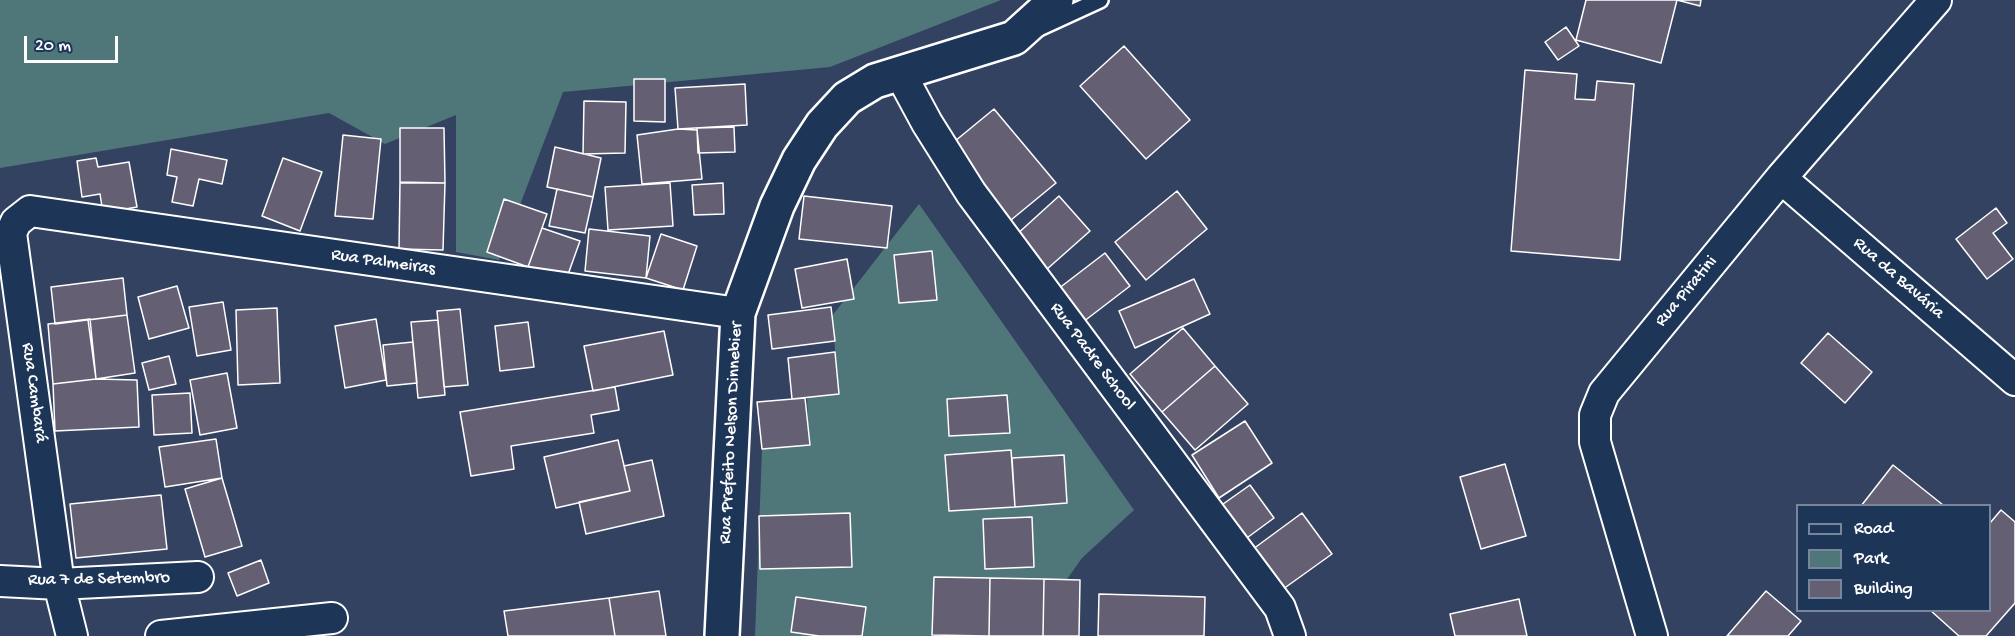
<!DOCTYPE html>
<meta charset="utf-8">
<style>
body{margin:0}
#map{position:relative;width:2015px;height:636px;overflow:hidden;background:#334260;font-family:"Gochi Hand",sans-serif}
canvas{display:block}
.legend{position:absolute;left:1796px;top:504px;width:195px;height:108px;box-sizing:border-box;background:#1d3557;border:2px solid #77869a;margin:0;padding:8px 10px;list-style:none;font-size:18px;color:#fff}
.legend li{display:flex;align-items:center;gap:12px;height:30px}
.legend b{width:30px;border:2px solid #77869a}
.scale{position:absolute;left:24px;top:36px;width:94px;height:27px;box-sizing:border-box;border:3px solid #fff;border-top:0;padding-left:8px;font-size:18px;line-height:21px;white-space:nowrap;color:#fff;-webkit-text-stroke:4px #1d3557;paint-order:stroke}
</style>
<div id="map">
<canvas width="2015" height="636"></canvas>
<ul class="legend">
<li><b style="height:8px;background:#1d3557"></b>Road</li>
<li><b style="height:16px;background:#4f7679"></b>Park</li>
<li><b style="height:16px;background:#655f74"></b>Building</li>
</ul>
<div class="scale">20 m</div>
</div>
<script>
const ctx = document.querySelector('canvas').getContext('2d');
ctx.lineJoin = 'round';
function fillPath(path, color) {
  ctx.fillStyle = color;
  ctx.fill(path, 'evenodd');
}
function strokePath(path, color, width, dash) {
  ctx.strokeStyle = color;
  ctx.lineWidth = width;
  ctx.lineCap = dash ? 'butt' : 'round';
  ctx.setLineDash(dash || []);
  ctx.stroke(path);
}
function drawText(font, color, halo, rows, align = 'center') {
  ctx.font = font + ' "Gochi Hand",sans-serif';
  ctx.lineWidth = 6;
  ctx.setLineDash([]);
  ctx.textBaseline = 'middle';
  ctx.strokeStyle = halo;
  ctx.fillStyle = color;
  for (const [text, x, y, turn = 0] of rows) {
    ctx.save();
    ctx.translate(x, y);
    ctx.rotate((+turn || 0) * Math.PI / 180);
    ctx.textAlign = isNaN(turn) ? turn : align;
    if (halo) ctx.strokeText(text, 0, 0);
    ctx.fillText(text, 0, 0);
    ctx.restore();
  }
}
const green = new Path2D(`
 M0,0H1001L830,67L563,92L499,260L456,252V115L385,144L329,113L0,168Z
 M919,204L1134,510L1082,558L1027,636H755L762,449L809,444L807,397L839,393L832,316Z`);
const building = new Path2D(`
 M1586,0H1701L1700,6L1677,0L1661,63L1576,40Z
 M1566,27L1579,46L1558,60L1545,42Z
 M1124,46L1190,120L1146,159L1080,86Z
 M1525,70L1577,74L1575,99L1595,100L1597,81L1634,84L1620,260L1511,251Z
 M634,79H665V122L634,121Z
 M745,84L747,125L678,129L675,88Z
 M584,101L626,102L625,153L583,154Z
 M994,109L1056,183L1011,220L949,146Z
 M734,127L735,152L698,153L697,128Z
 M400,128H444L445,183H400Z
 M678,129L697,130L702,179L642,184L637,135Z
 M343,135L381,139L373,219L335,216Z
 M555,147L601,158L593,197L547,187Z
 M171,149L227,160L222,184L199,179L193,206L172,202L177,177L167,175Z
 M96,158L98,167L129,162L137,207L103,213L100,194L82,197L77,161Z
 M283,158L322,172L300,231L262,216Z
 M400,182L445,183L443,250L399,249Z
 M670,183L673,226L608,230L605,187Z
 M723,183L724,214L694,215L692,185Z
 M557,189L593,197L585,233L549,226Z
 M1177,191L1207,229L1146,280L1115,242Z
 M804,196L892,206L887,248L799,239Z
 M1059,196L1090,231L1046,270L1015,236Z
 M504,199L547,214L528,267L487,252Z
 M1996,208L2007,223L1993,233L2013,259L1987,279L1956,239Z
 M542,228L580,241L566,280L528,267Z
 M589,229L650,236L646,278L585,271Z
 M661,234L697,246L683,290L646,278Z
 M932,251L937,300L899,303L894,255Z
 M1105,253L1130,286L1083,322L1058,289Z
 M847,259L854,299L802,308L795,269Z
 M123,278L127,315L55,324L51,287Z
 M1194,279L1210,314L1135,348L1119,311Z
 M177,286L189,328L149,339L138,297Z
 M223,302L231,350L197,356L189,307Z
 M831,307L835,341L772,349L768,315Z
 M277,308L280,383L238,385L236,310Z
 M460,309L468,385L444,387L437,311Z
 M127,315L135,373L96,379L88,320Z
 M90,319L96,379L53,384L48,324Z
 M376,319L386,380L345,388L335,326Z
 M438,320L445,395L418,398L411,322Z
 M528,322L534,367L500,371L495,326Z
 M1183,328L1215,366L1162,412L1130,374Z
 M664,331L673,375L593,391L584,346Z
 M1828,333L1872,372L1845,403L1801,363Z
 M413,342L417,383L387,386L383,345Z
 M835,352L839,394L792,399L788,358Z
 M169,356L176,384L149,390L142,363Z
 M1215,366L1248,404L1195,450L1162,412Z
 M227,373L237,428L200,435L190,380Z
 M96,379L137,380L139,427L55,431L53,384Z
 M615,387L619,410L591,415L594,433L511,446L514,469L471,476L460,412Z
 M190,393L192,433L154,435L152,395Z
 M1007,395L1010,433L949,436L947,399Z
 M805,398L810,445L762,449L757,402Z
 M1245,421L1272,463L1219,498L1192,455Z
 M216,439L222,478L165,487L159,447Z
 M618,440L630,491L556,508L544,457Z
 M1011,450L1015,507L949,511L945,455Z
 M1064,455L1067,503L1015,507L1012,458Z
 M652,460L664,516L586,534L579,502L630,491L624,466Z
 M1505,464L1526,536L1481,549L1460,477Z
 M1893,465L1943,505V506H1861Z
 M222,478L242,546L205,557L185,489Z
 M1250,485L1274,518L1240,543L1216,509Z
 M161,495L167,549L76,558L70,504Z
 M2001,510L2015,522V603L1986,636H1959L1930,610H1990V523Z
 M850,513L852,567L760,569L759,516Z
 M1302,513L1332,554L1279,592L1249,552Z
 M1032,517L1034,567L985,569L983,519Z
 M261,560L269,583L237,596L228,573Z
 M934,577L990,578L989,636L932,635Z
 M990,578L1044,579L1043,636H989Z
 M1044,579L1080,580L1079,636H1043Z
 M659,591L666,636H615L609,598Z
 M1766,591L1801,621L1788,636H1727Z
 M1099,594L1205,597L1204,636H1098Z
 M796,597L866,607L862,636H819L791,632Z
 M609,598L615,636H508L504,611Z
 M1519,599L1527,636H1455L1450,614Z`);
const lane = new Path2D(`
 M1039,28L1100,0`);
const street = new Path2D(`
 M900,73L927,123L971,193L1280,608L1290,636
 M1781,178L2015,380
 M0,581L59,584L198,577
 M72,636L59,584L11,233L16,222L30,211L738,313
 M161,636L332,618
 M1652,636L1595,442V415L1604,393L1781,178L1936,0`);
const secondary = new Path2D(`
 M722,636L738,313L777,206L799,160L822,125L847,98L875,81L1014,38L1056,0`);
const streetNames = [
 ["Rua Palmeiras",383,263,8],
 ["Rua da Bavária",1898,279,41],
 ["Rua Piratini",1687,292,-50],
 ["Rua Padre School",1092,357,53],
 ["Rua Cambará",33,393,82],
 ["Rua Prefeito Nelson Dinnebier",732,433,-87],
 ["Rua 7 de Setembro",99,580,-1]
];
fillPath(green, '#4f7679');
fillPath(building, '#655f74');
strokePath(building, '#fff', 1.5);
strokePath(lane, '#fff', 20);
strokePath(street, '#fff', 34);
strokePath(secondary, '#fff', 38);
strokePath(lane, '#1d3557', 15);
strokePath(street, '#1d3557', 30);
strokePath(secondary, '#1d3557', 33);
drawText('18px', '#fff', '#1d3557', streetNames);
</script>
